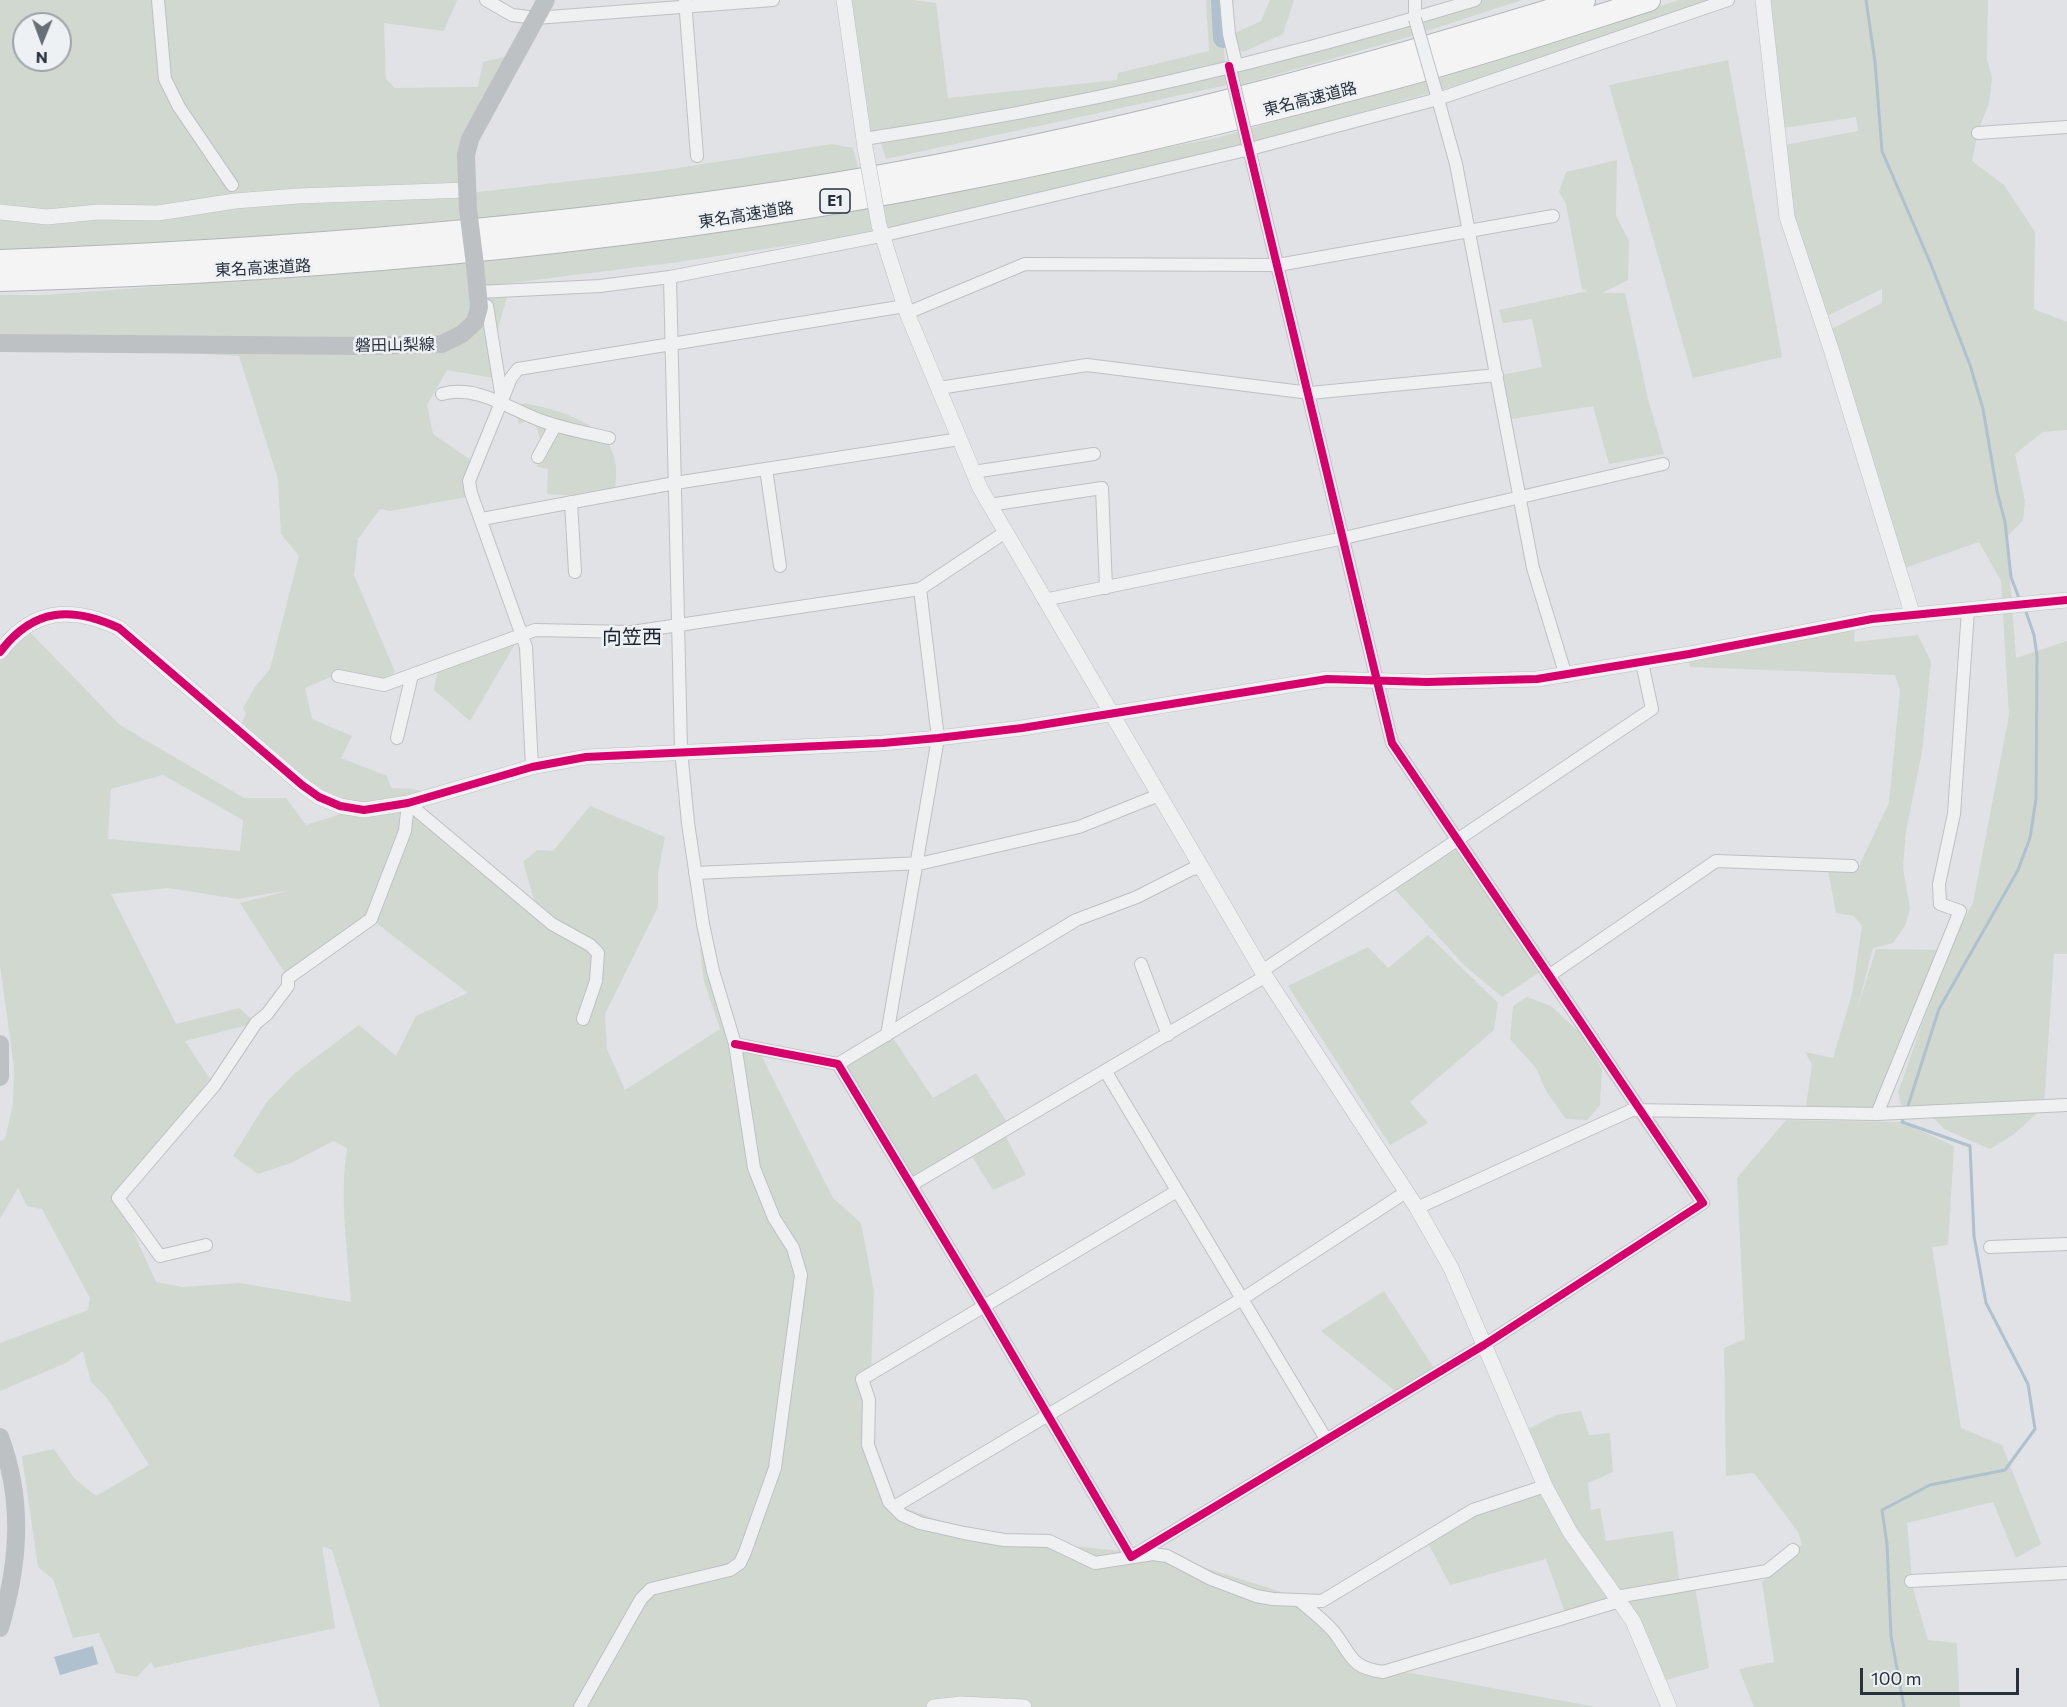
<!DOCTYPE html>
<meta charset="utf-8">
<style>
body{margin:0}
#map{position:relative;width:2067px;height:1707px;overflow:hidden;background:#e0e2e5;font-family:Commissioner,sans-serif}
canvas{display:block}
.north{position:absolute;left:12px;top:12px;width:60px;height:60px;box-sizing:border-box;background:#edf1f4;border:2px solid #9ea4aa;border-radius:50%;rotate:181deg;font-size:16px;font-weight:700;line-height:24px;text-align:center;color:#28313c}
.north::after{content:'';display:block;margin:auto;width:21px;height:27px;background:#686f77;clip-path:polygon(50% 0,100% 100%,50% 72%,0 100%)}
.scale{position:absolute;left:1860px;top:1668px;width:159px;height:27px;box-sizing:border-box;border:3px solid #28313c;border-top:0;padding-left:8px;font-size:18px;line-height:21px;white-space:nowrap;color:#28313c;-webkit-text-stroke:4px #edf1f4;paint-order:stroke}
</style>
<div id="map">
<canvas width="2067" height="1707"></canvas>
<div class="north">N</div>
<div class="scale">100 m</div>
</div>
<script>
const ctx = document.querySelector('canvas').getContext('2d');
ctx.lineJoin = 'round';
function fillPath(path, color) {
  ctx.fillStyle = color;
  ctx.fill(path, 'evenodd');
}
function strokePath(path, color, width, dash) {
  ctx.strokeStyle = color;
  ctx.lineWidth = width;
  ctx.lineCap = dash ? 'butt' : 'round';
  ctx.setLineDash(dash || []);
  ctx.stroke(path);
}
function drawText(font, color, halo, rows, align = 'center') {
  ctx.font = font + ' Commissioner,"Noto Sans JP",sans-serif';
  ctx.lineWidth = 5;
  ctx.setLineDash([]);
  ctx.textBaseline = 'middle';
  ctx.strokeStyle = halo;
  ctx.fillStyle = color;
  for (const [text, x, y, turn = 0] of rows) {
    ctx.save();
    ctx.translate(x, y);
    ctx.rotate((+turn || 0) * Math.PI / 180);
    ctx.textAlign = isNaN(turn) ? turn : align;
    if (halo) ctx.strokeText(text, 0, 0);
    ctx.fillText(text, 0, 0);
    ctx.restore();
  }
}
const green = new Path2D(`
 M0,0H457L444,31L384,23L386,79L395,88L478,87L483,62L508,56L471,137L461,194L658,171L832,144L853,148L859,172L525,220L126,247L0,251ZM24,24H60V60H24Z
 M845,0H912L936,3L948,98L1117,80L1118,73L1209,51L1206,0H1220L1224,38L1261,21L1270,0H1294L1283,34L1243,52L1223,39L1227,85L886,159L879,137L863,133Z
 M1473,0H1522L1405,38L1240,85L1235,69Z
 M1679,0H1727L1572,53L1262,140L871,233L671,263L470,288L507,296L494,344L499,379L447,370L427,405L433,434L472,461V496L390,511L380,509L358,539L354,575L395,672L379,684L333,676L305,688L312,719L352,736L341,758L387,776L391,788L413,789L430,793L409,802L537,910L523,862L537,850L553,851L590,806L665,837L658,873V907L605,1014L607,1049L625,1090L720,1029L704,981L700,948L710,956L734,1041L761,1055L833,1198L861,1223L874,1291L869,1424L889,1502L980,1536L1167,1556L1307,1600L1356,1663L1596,1707H380L332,1550L322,1546L335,1628L154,1668L151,1662L137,1677L116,1673L99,1633L73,1638L53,1579L38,1567L22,1456L54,1449L74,1478L96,1496L149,1465L107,1398L91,1382L83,1351L66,1363L0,1391V1343L88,1310L90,1298L42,1209L27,1206L18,1188L0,1219V1141L5,1139L13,1104L14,1067L0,965V654L25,627L120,725L244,798H286L306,825L341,814L346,807L239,731L246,713L243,708L255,687L270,669L299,556L281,534L278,479L239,356L0,343V295H45L340,273L901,198L1216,138L1490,61ZM163,775L243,820L240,851L108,839L111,789ZM168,888L238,899L291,890L240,903L288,978L371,919L468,993L416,1016L396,1056L359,1025L295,1073L266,1103L233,1156L258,1174L291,1163L333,1141L347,1148C339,1199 348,1250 351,1302L240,1283L182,1287L156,1282L118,1198L176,1129L210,1079L185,1041L256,1023L239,1008L176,1024L111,894Z
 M1763,0H1988L1987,59L1992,78L1989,103L1978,131L1972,161L2004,185L2035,232L2034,309L2067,322V430L2043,432L2015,454L2025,501L2023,520L2007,537L2016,658L2067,641V954H2054L2044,1107L2013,1135L1990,1149L1944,1129L1935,1119L1901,1105L1898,1092L1932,996L1934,974L1877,1114L1805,1113L1812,1065L1805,1052L1833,1058L1852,994L1862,926L1854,916L1836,913L1827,865L1858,868L1889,803L1900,690L1895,675L1690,667L1688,661L1855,625L1854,642L1918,635L1931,662L1922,752L1906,831L1903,868L1910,909L1905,926L1893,943L1873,948L1857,1010L1876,949L1944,950L1938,965L1973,903L2009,715L2001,581L1979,542L1899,570L1826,332L1882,303V289L1821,319L1787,217L1779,146L1858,131L1856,117L1777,129Z
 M1728,60L1782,357L1693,378L1609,85Z
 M1617,160L1616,216L1629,241L1628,280L1602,293H1625L1648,399L1664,454L1609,464L1593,406L1505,420L1502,375L1542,367L1532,319L1503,323L1499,310L1588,291L1582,289L1566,204L1559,192L1566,172Z
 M524,403C570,412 626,429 615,487L598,497L547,494L548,469L537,467C543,448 542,437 532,419L519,424L515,408Z
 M521,634L470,721L434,690L439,664Z
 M1456,850L1540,972L1502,997L1465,966L1391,885Z
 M1428,935L1498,1003L1494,1030L1410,1102L1428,1123L1390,1145L1288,986L1368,947L1388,968Z
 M1527,997L1551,1006L1582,1035L1602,1069L1600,1105L1587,1120L1566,1119L1546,1091L1536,1068L1510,1039L1513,1006Z
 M893,1038L933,1098L976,1073L1007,1122L913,1177L844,1065Z
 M1786,1120L1902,1122L1954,1146L1948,1245L1932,1247L1961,1428L2002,1445L2041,1544L2016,1558L1993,1502L1907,1523L1913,1589L1928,1640L1957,1643L1960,1707H1754L1739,1669L1774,1662L1762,1582L1802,1544L1798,1532L1754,1473L1726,1476L1724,1348L1745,1339L1737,1178Z
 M1006,1137L1026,1175L993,1190L971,1155Z
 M1384,1291L1434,1368L1395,1391L1321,1331Z
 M1581,1411L1589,1435L1610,1433L1613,1472L1588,1483L1591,1510L1600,1508L1606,1541L1673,1531L1680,1586L1616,1597L1568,1621L1546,1559L1450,1585L1426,1539L1473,1510L1541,1488L1522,1432L1556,1415Z
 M1695,1586L1709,1668L1659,1682L1620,1601Z`);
const water = new Path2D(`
 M93,1646L98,1664L60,1675L54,1657Z`);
const stream = new Path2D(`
 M1866,0L1875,62L1882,151L1932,267L1970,365L1983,409L1997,491L2005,522L2011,577L2020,601
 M1907,1109L1939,1009L2018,870L2030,838L2036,799L2037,656L2034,635L2025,609
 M1904,1707L1891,1636L1887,1544L1882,1510L1930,1485L2005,1470L2035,1429L2028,1384L1986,1303L1974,1236L1970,1146L1902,1122L1905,1115`);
const river = new Path2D(`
 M1221,2L1223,38`);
const minor = new Path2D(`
 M158,0L165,79L179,107L232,185
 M486,0L512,15L536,18L773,0
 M685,0L697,156
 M1226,0L1229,34L1236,64
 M1415,19V0
 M1436,92L1456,164L1533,568L1566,676
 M1978,133L2067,127
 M864,139C1069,108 1277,61 1475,0
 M478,292L600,286L670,277L881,236L1250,149L1438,99L1728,0
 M479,302L487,306L502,399
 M907,313L1025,264L1278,265L1553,216
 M939,388L1087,365L1310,393L1497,375
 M442,394C479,384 512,411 545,422C565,429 587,433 609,438
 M538,457L555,426
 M766,469L780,566
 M973,472L1094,454
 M571,502L575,572
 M989,505L1102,488L1106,588
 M482,519L675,483L960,439
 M1044,600L1344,538L1663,464
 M338,676L384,685L535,630L632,632L920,589L1004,533
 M397,738L412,675
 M532,767L526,647L471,493L469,481L511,378L518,369L905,306
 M408,803L552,924L590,945L598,953L596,981L583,1019
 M695,873L923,863L1079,827L1159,795
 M1141,964L1168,1035
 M1262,971L1652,709L1642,663
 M1550,975L1716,861L1852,866
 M887,1035L938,738L920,589
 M735,1044L838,1064L984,1306L1131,1557L1484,1345L1703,1203L1392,743L1248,144
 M838,1064L1076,920L1137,897L1192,869L1201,868
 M1106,1072L1326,1439
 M1877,1114L1960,911L1940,904L1939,884L1954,814L1968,610
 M911,1185L1266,976
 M1177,1191L862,1379L869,1400L868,1445L889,1502L902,1515L920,1523L964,1533L1004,1540L1049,1541L1095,1563L1153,1554L1167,1556L1211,1579L1256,1596L1273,1599L1322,1601L1473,1510L1545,1486
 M1417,1208L1632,1110L1877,1114L2067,1105
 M206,1245L160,1256L118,1198L214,1086L256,1023L267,1014L288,986V978L371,919L405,831L408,803
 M1990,1247L2067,1244
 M894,1507L1242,1299L1406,1192
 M1911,1581L2067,1573
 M1616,1597L1767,1571L1793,1550
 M1299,1600C1311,1611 1328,1623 1337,1636C1352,1658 1353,1668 1383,1672L1620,1601
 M580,1707L641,1599L651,1589L730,1570L740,1563L745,1552L775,1468L801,1275L793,1248L774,1218L754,1168L735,1044L713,971L703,924L688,823L681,750L670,277`);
const tertiary = new Path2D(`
 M844,0L865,147
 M1763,0L1787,217L1832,352L1912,613
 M0,212L47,217L98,212L158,213L235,201L298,196L467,190
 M879,225L907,313L980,488L1262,971L1417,1208L1451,1268L1545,1486L1570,1532L1633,1621L1669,1707
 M0,652C33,608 71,606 119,628L302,785L319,797L340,806L364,810L408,803L532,767L586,757L883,743L938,738L1022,728L1327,679L1427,682L1537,679L1689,654L1872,619L2067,600
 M934,1707L961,1704L1024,1707`);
const secondary = new Path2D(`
 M468,209L466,155L470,139L546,0
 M0,343L362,346L442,344L462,334L475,322L479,307L475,265
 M0,1044V1077
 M0,1437C24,1501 19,1564 0,1628`);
const motorway = new Path2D(`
 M0,261C264,251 528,231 790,191C1059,150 1324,80 1584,0
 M0,280C323,271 647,242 964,179C1102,152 1239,119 1375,83C1467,59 1558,29 1649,0`);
const minorBridge = new Path2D(`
 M1415,19L1436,92
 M1231,73L1248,144`);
const tertiaryBridge = new Path2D(`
 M865,147L879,225`);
const secondaryBridge = new Path2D(`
 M468,209L475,265`);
const cycleway = new Path2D(`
 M0,652C33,608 71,606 119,628L302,785L319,797L340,806L364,810L408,803L532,767L586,757L883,743L938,738L1022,728L1327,679L1427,682L1537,679L1689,654L1872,619L2067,600
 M735,1044L838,1064L984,1306L1131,1557L1484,1345L1703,1203L1392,743L1229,66`);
const shields = [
 [835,201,30]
];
const shieldNames = [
 ["E1",835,201]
];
const streetNames = [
 ["東名高速道路",1310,99,-14],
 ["東名高速道路",746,215,-9],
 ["東名高速道路",263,268,-3],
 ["磐田山梨線",395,345,-1]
];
const quarterNames = [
 ["向笠西",632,637]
];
fillPath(green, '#d1d8d0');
fillPath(water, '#afc1cf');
strokePath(stream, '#afc1cf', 3);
strokePath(river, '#afc1cf', 20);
strokePath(minor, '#bec0c3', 14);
strokePath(tertiary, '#bec0c3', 16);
strokePath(motorway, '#b2b5b9', 24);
strokePath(minor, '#eff0f1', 12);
strokePath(tertiary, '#eff0f1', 15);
strokePath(secondary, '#bec1c4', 18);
strokePath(motorway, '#f4f4f5', 22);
strokePath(minorBridge, '#bec0c3', 14, []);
strokePath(tertiaryBridge, '#bec0c3', 16, []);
strokePath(minorBridge, '#eff0f1', 12);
strokePath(tertiaryBridge, '#eff0f1', 15);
strokePath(secondaryBridge, '#bec1c4', 18);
strokePath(cycleway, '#d6006c', 8);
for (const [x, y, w] of shields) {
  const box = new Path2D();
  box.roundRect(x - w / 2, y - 12, w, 24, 4.5);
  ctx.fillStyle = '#edf1f4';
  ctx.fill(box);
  strokePath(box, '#28313c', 1.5);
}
drawText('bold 15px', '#28313c', null, shieldNames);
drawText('16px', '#28313c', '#edf1f4', streetNames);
drawText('20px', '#1a222d', '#edf1f4', quarterNames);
</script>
